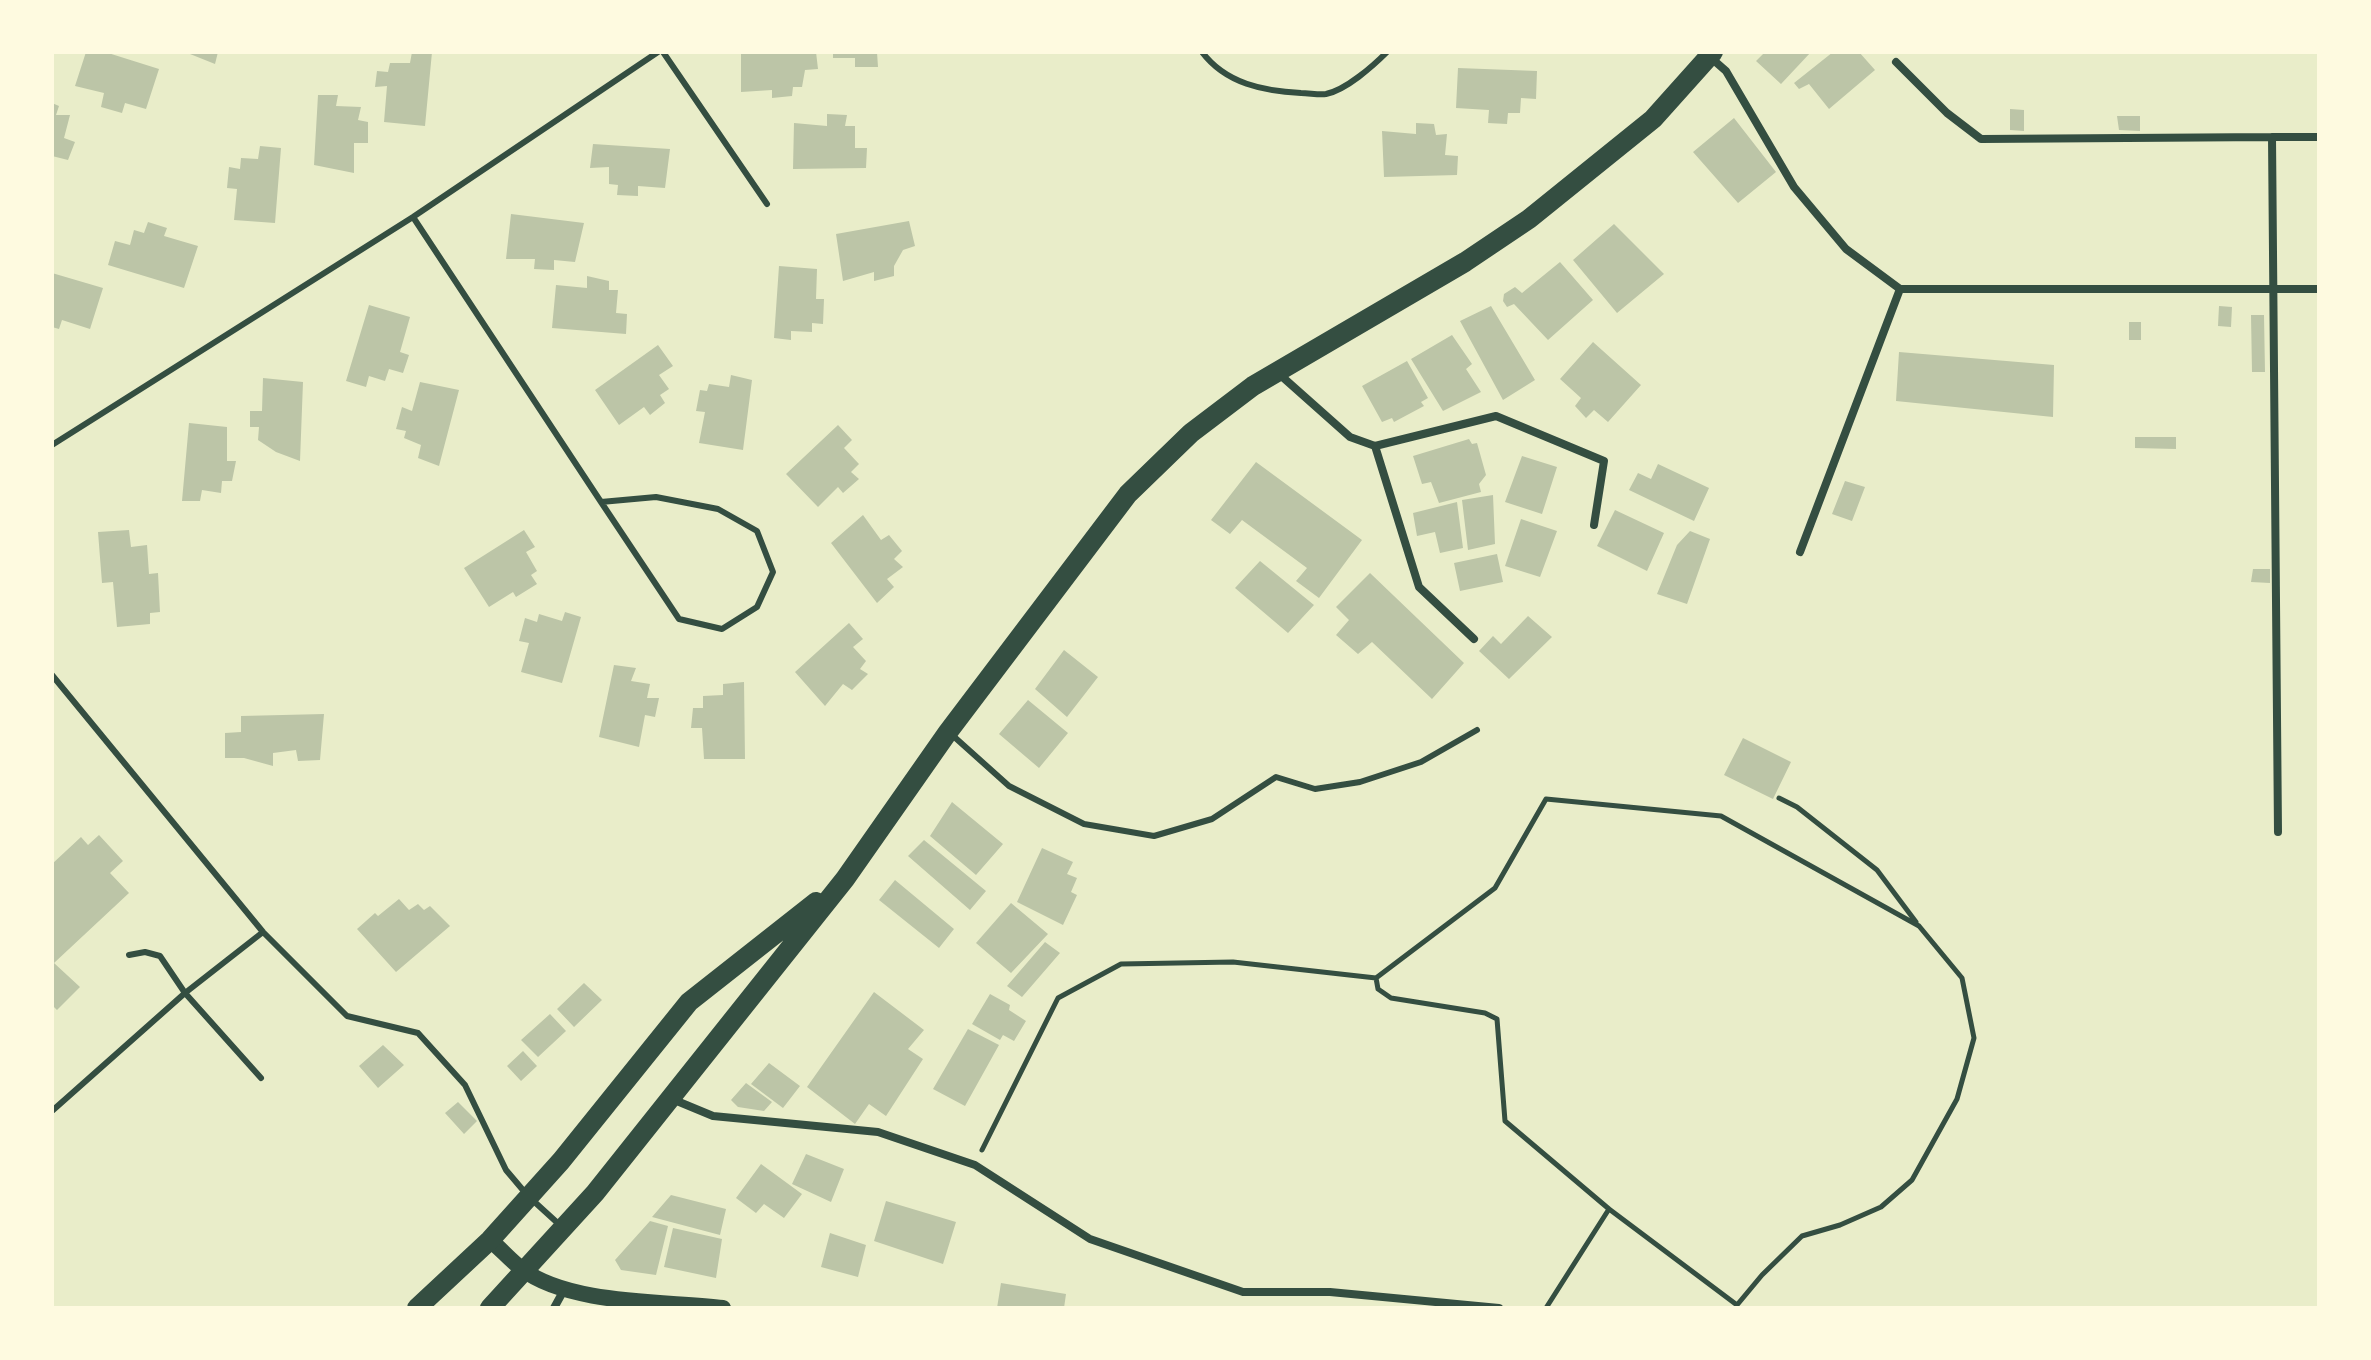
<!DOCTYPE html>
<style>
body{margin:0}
#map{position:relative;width:2371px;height:1360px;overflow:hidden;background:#e9edc9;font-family:"Varela Round",sans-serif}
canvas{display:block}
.frame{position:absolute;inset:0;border:54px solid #fefae0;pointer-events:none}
</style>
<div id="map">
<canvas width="2371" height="1360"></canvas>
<div class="frame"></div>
</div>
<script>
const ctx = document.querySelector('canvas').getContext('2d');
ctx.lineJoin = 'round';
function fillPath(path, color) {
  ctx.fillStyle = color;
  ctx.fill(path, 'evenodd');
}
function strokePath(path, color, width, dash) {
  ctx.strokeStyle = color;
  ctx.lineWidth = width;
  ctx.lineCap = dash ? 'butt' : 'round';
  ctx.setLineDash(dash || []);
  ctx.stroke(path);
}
const building = new Path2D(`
 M86,52H105L159,69L146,109L125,103L122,113L101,107L104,93L75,86Z
 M185,52H218L215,64Z
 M412,52H432L425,126L384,122L387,86L375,87L377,71L388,72L390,63H410Z
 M741,52H816L818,69L805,70L802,87H793L792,96L772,98V90L741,92Z
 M833,52H877L878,67H855V58H833Z
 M1765,52H1811L1781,84L1756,61Z
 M1833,52H1859L1875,70L1829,109L1809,84L1799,89L1794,83Z
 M1458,68L1537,71L1536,99L1521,98L1520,113H1508L1507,124L1488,123L1489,110L1456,108Z
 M318,95H338L336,106L361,107L358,120L368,122V143H354V173L314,165Z
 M52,103L59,106L56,115H70L64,138L75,142L68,160L52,156Z
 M2010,109L2024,110V131L2010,130Z
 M827,114L847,115L845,126H855V148H867L866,168L793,169L794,123L827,126Z
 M2117,116H2140V131L2119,130Z
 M1734,118L1776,172L1738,203L1693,152Z
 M1416,123L1434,124L1436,135L1447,134L1445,155L1458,156L1457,175L1384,177L1382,131L1416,134Z
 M593,144L670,149L665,188L638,186V196L617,195L618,185L609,184V167L590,168Z
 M260,146L281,148L275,223L234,220L237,189L227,188L229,167L240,169L241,158L258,159Z
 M511,214L584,223L575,262L554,260V270L534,269L535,259H506Z
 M909,221L915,246L903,250L894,266V276L874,281V272L843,281L836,234Z
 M148,222L167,228L164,236L198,246L184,288L108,265L115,241L130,245L134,230L144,233Z
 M1614,224L1664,274L1617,313L1573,260Z
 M1560,262L1593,300L1548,340L1514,304L1507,307L1503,301L1504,294L1515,287L1522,293Z
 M779,266L817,269L816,299H824L823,324L812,323V332L791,331V340L774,338Z
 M52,273L103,288L90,329L62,320L59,329L52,327Z
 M587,276L609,281V290H618L616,313L627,314L626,334L552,328L556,285L587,288Z
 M369,305L410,317L400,352L409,355L403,373L389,369L385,381L369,376L366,387L346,381Z
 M1491,306L1535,380L1503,400L1460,321Z
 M2219,306L2232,307L2231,327L2218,326Z
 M2251,315H2264L2265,372H2252Z
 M2129,322H2141V340H2129Z
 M1452,335L1472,364L1466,369L1481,392L1443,411L1411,359Z
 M1593,342L1641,385L1608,422L1594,410L1586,418L1575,406L1581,398L1560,379Z
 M658,345L673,366L659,375L669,389L660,395L665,403L650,415L644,407L619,425L595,390Z
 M1899,352L2054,365L2053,417L1896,401Z
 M1407,361L1428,398L1421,402L1424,406L1394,422L1392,418L1382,422L1362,386Z
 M731,375L752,380L743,450L699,443L705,412L696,411L700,390L707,391L709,384L729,387Z
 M263,378L303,382L300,461L276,452L258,440L259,427H250V411H262Z
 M420,382L459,390L439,466L418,458L421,445L404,438L406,431L396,429L402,407L412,411Z
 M189,423L227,427V461H236L232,481H222L221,493L202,490L200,501H182Z
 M838,425L852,440L844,448L859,464L851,472L859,479L843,493L838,487L818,507L786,474Z
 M2135,437H2176V449L2135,448Z
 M1469,439L1472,444L1477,443L1486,475L1479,484L1481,492L1439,503L1431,482L1422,484L1413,456Z
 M1522,456L1557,467L1542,514L1505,502Z
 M1256,462L1362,540L1319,598L1296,581L1307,568L1242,520L1230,534L1211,520Z
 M1658,464L1709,488L1694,521L1629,490L1638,473L1651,479Z
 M1845,481L1865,487L1852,521L1832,514Z
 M1493,495L1495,544L1468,550L1462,500Z
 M1457,502L1463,548L1440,553L1435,532L1417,536L1413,513Z
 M1615,510L1664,533L1647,571L1597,546Z
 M863,515L881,540L889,535L902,551L894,559L903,567L887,579L894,587L877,603L831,543Z
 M1521,519L1557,531L1540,577L1505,566Z
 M129,530L131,547L147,545L149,574L158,573L160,612L150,613V624L117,627L113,582L102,583L98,532Z
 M524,530L535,547L526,552L537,571L531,575L537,584L516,597L513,592L489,607L464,568Z
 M1690,531L1710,539L1687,604L1657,594L1677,545Z
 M1497,554L1503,582L1460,591L1454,563Z
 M1260,561L1314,605L1288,633L1235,588Z
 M2253,569H2270V583L2251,582Z
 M1370,573L1464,663L1432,699L1372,642L1358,654L1336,635L1349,620L1336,607Z
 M565,612L581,617L562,683L521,672L529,643L519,641L525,618L537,622L539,614L562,621Z
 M1528,616L1552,637L1509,679L1479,651L1493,636L1501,644Z
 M849,623L863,639L853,647L866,661L860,669L868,674L852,690L843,684L825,706L795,672Z
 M1064,650L1098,677L1067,717L1035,689Z
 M614,665L636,668L631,681L650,684L647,698H659L655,717L645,715L639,747L599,737Z
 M744,682L745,759H704L702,728H691L693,708H703V696L723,695V684Z
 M1028,700L1068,733L1039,768L999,734Z
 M324,714L320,760L298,761L296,750L273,753V766L244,758H225V733L241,732V716Z
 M1743,738L1791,762L1773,799L1724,775Z
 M952,802L1003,844L976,875L930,836Z
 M99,835L123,861L110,873L129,893L54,963L80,987L57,1010L52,1005V864L81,837L88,845Z
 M924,840L986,891L970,910L908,856Z
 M1042,848L1073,862L1067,874L1077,878L1071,892L1077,895L1063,925L1017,902Z
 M895,880L954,929L939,948L879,900Z
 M399,899L409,910L418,904L424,910L430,906L450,926L396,972L357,929L375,913L378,916Z
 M1011,903L1048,934L1011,973L976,943Z
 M1045,942L1060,953L1022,997L1007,986Z
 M584,983L602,1000L574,1027L557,1009Z
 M874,992L924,1030L908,1049L923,1059L886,1116L869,1104L855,1124L807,1087Z
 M990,994L1010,1005L1009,1010L1026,1021L1014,1041L1003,1035L1000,1040L972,1024Z
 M550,1014L566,1031L538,1057L521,1040Z
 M968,1029L999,1045L965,1106L933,1089Z
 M383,1045L404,1065L378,1088L359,1066Z
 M523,1051L537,1066L521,1081L507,1066Z
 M769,1063L800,1086L783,1108L751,1084Z
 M746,1083L772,1102L764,1111L738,1107L731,1100Z
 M458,1102L477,1121L464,1134L445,1113Z
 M806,1154L844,1169L831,1202L792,1184Z
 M761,1164L802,1194L784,1218L764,1204L756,1213L736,1198Z
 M671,1195L726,1209L720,1235L652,1217Z
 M886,1201L956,1222L943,1264L874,1241Z
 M650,1221L668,1226L656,1275L621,1270L615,1260Z
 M673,1228L722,1239L716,1278L664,1267Z
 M830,1233L866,1245L858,1277L821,1267Z
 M1001,1283L1066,1294L1064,1308H997Z`);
const path = new Path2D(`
 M1779,798L1797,807L1877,870L1916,922
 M1376,978L1378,989L1391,998L1485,1013L1497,1019L1505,1121L1609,1209
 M982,1150L1058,998L1121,964L1233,962L1376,978L1495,888L1546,799L1721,816L1919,926L1962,978L1974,1038L1957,1099L1912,1180L1881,1207L1840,1225L1802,1236L1762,1275L1737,1305L1609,1209L1546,1308`);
const service = new Path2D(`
 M663,52L767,204
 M1202,52C1226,84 1264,91 1301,93C1309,93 1319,95 1326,94C1346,90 1373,66 1387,52
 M413,217L601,502
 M52,445L413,217L658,52
 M656,497L718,509L757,531L773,572L757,607L722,629L679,619L601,502Z
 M52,675L263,932L347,1016L418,1033L465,1085L506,1170L528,1196L562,1227
 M951,734L1009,786L1084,824L1154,836L1212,819L1276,777L1315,789L1360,782L1421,762L1477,730
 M129,955L145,952L160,956L185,993L261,1078
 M52,1111L185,993L263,932`);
const minor = new Path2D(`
 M1710,57L1726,71L1794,187L1846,249L1900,289H2319
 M1896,62L1947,113L1981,139L2272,137
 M1278,373L1350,437L1375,446L1419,587L1474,639
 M1375,446L1496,416L1604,461L1594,525
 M1800,552L1900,289
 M2278,832L2272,137H2319
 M672,1099L713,1116L878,1132L975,1165L1090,1239L1243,1292H1330L1499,1308
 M554,1308L565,1288`);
const secondary = new Path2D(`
 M490,1240C501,1249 511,1261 522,1269C569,1305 666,1301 723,1308`);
const primary = new Path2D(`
 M417,1308L490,1240L561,1161L689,1002L816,902
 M490,1308L595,1193L845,879L948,732L1128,494L1191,433L1253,386L1465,262L1529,219L1653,119L1713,52`);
fillPath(building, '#bcc5a7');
strokePath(path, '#344e41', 5);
strokePath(service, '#344e41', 6);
strokePath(minor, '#344e41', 8);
strokePath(secondary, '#344e41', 16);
strokePath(primary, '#344e41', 20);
</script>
